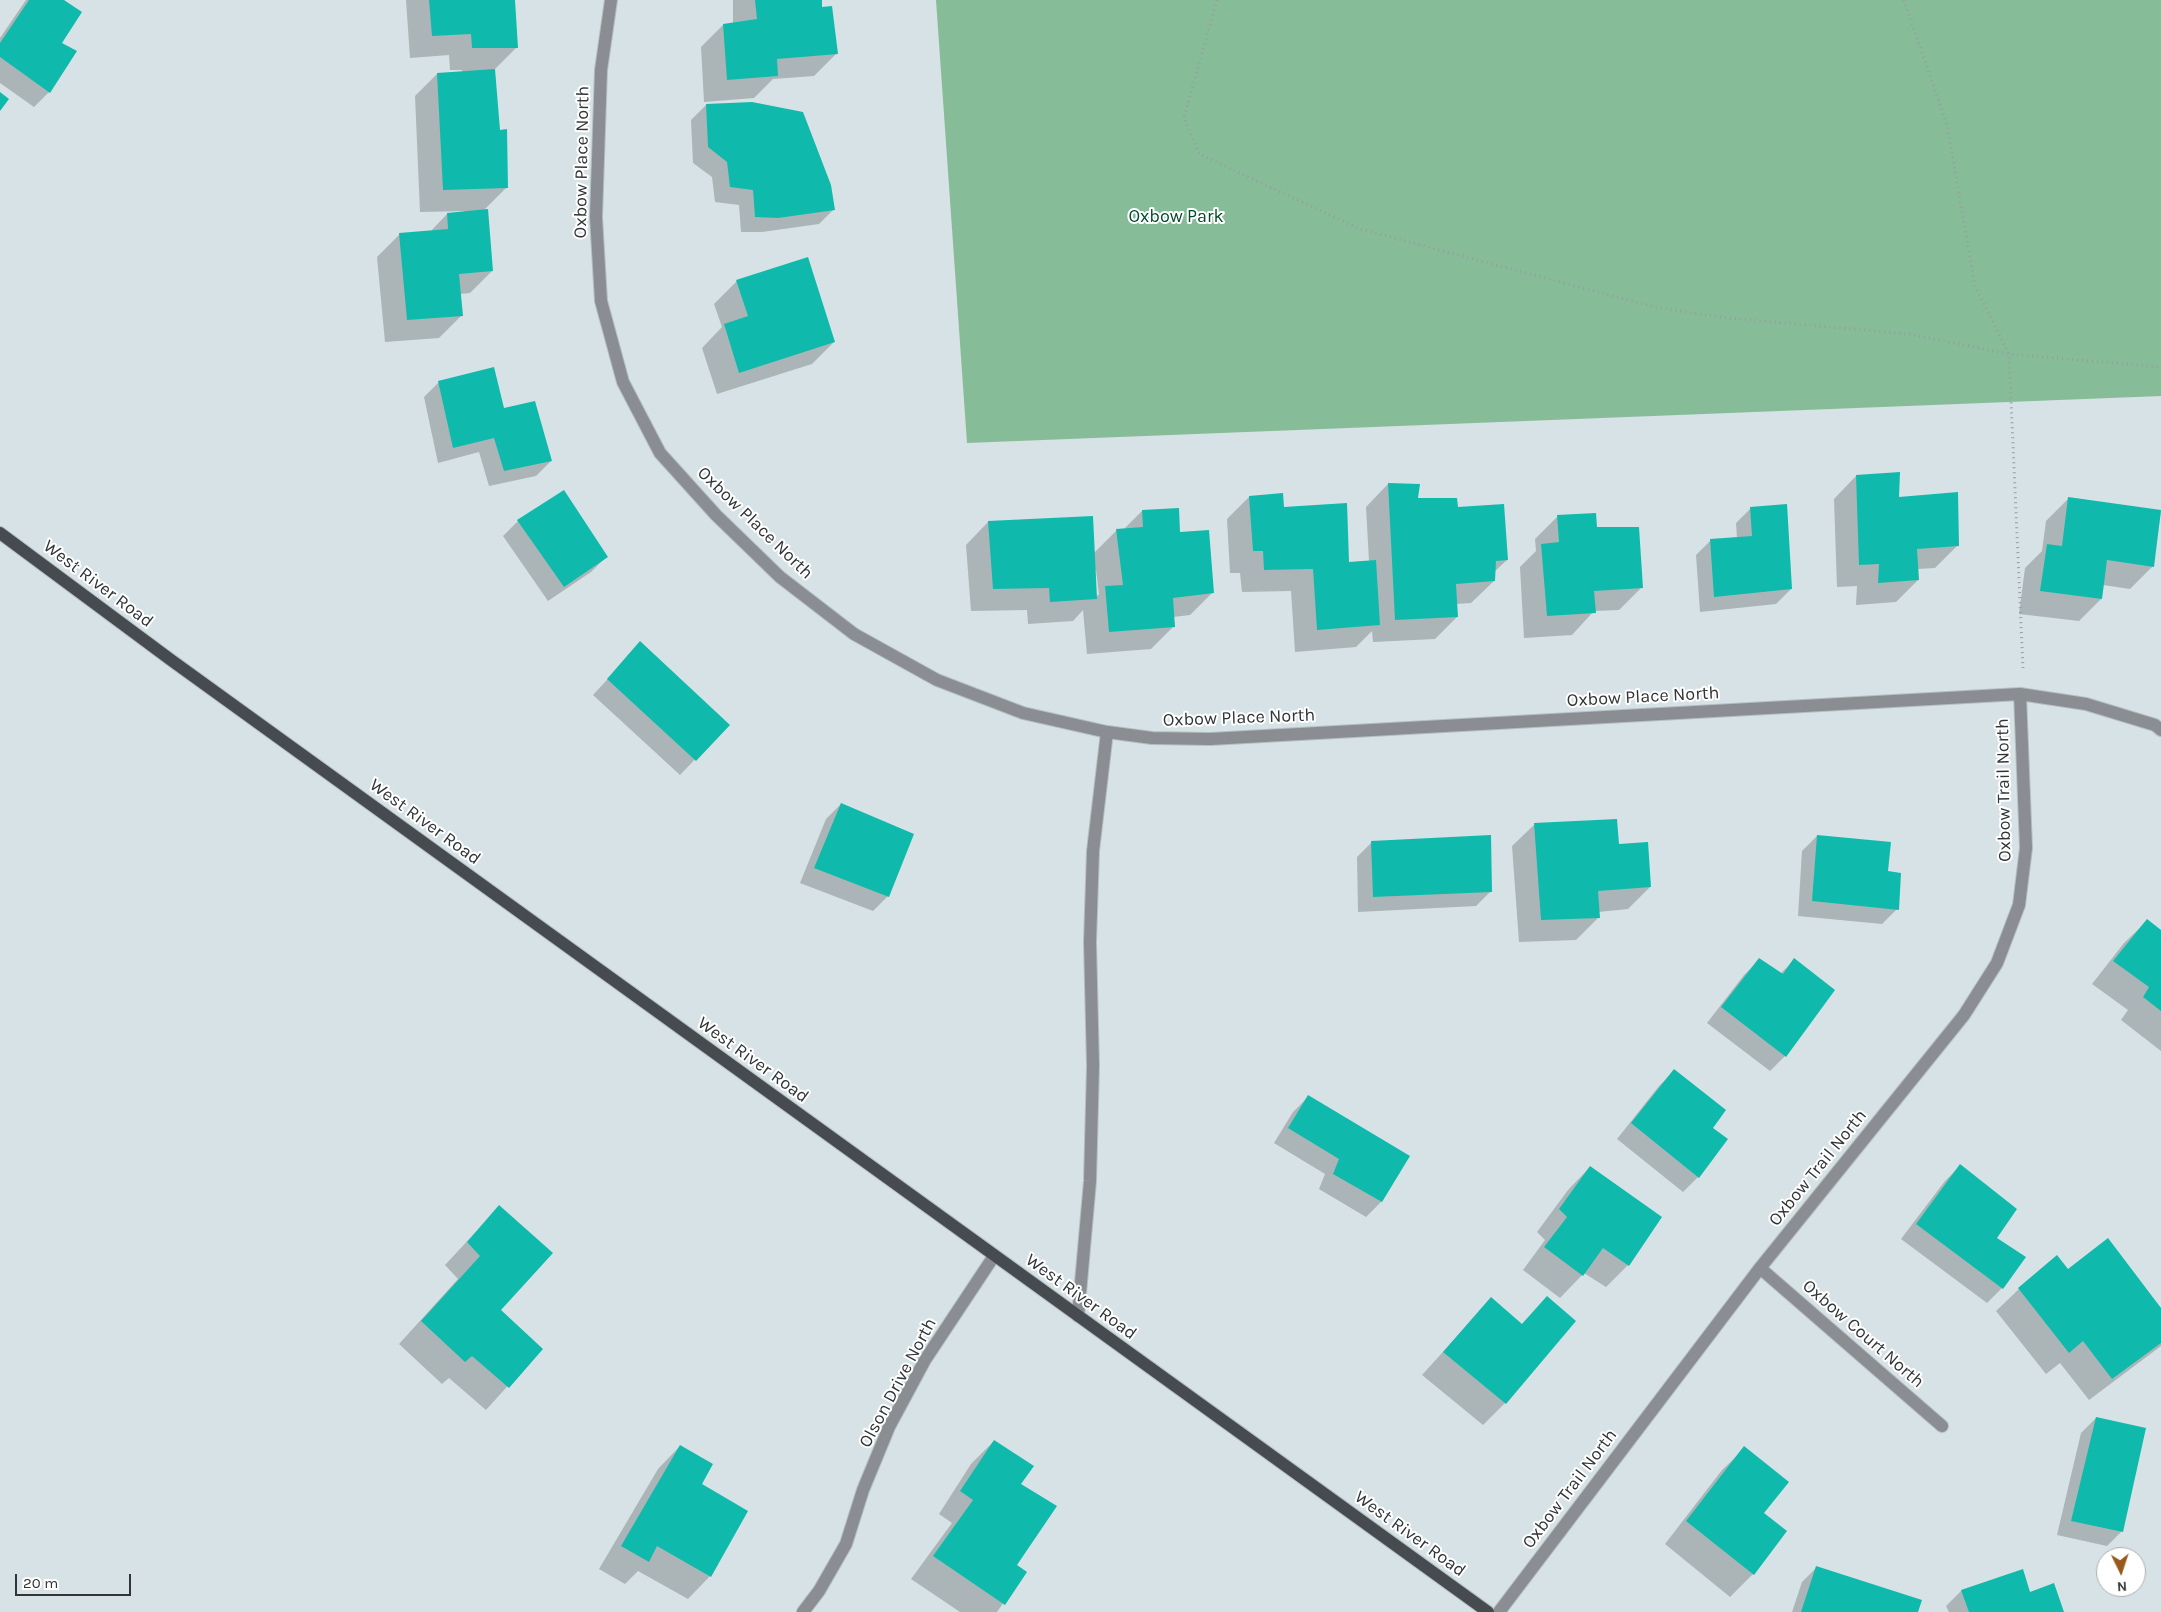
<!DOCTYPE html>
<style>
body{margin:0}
#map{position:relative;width:2161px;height:1612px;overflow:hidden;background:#d6e2e5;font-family:Karla,sans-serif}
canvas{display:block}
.north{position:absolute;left:2096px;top:1547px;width:50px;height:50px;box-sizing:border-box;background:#fff;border:1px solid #adaeaf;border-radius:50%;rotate:176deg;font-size:14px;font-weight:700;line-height:20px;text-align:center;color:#313537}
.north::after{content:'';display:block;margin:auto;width:18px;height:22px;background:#975a1e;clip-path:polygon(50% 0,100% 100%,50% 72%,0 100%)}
.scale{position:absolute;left:15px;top:1574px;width:116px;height:22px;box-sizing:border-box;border:2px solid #313537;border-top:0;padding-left:6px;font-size:15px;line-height:18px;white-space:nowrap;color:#313537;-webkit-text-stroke:4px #fff;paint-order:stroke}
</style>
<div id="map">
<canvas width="2161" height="1612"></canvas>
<div class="north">N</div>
<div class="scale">20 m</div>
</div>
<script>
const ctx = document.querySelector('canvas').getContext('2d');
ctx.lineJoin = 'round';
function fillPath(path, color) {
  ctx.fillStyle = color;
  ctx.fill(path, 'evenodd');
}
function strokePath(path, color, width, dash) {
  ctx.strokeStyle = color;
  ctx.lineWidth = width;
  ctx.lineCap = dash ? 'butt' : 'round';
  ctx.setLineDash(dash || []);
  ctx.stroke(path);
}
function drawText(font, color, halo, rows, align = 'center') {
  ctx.font = font + ' Karla,sans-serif';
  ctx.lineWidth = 4;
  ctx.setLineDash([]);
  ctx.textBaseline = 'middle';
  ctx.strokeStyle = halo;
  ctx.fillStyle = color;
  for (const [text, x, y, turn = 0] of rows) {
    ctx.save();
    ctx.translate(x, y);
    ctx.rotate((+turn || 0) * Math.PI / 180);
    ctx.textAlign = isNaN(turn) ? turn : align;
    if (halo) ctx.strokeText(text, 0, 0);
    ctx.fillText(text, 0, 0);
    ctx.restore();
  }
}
const green = new Path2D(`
 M936,0H2161V396L967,443Z`);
const shadow = new Path2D(`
 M26,0H62L60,43L49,92L34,107L0,83V38Z
 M406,0H513L517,47L494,70L498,131L507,187L483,211L492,271L470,293L460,294L462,315L439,338L385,342L377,257L400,234L430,232L447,214L464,213V211L420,212L415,96L437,74L462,72V70H450L449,55L410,58Z
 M733,0H820L821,8L836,54L814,76L773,79L754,98L704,102L701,47L723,25L733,23Z
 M706,105L834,209L819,224L762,232H741L739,205L715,202L712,177L693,163L691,120Z
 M737,281L834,342L812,364L717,394L702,348L722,327L714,304Z
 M439,382L503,409L551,461L536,476L489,486L479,452L438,463L424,397Z
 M1856,476L1898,498L1957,546L1935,568L1917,569L1918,580L1896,602L1856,605L1857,586L1837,587L1834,499Z
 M1388,484L1417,499L1457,509L1507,560L1494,572V581L1471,603L1456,604L1457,617L1435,639L1373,642L1372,631L1356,647L1295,652L1291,591L1242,592L1240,573H1230L1227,519L1249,497L1283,509L1348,563L1369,561L1366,507Z
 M2069,498L2161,511L2153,566L2130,589L2103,585L2101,599L2079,621L2019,614L2025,568L2042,551L2046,521Z
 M1751,508L1791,589L1776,604L1700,612L1696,555L1711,540L1737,538L1736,523Z
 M1142,511L1179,533L1213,592L1190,615L1173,617V627L1151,649L1087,654L1083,610L1073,621L1028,624L1027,610L971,611L966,545L988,522L1094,553L1117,530L1124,529ZM1096,570L1099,594L1095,598L1094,571Z
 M1557,517L1596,529L1642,587L1619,610L1594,611L1572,635L1524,638L1520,567L1536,551L1535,539Z
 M518,521L606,557L591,572L548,601L503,536Z
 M641,643L728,725L680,775L593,695Z
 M841,804L888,896L873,911L800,883L826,819Z
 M1535,824L1618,845L1650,887L1628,909L1598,912V918L1576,940L1519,942L1512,846Z
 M1817,836L1887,872L1897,909L1882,924L1798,916L1802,851Z
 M1372,842L1491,891L1476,906L1358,912L1357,857Z
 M2147,921L2161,932V1051L2121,1020L2128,1010L2092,984L2124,943Z
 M1759,960L1780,974L1794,960L1833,990L1785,1056L1770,1071L1707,1023L1744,975Z
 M1674,1071L1698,1177L1683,1192L1617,1139L1659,1086Z
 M1308,1097L1408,1157L1381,1202L1366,1217L1319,1189L1325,1174L1274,1143L1293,1112Z
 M1960,1166L1996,1238L2002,1288L1987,1303L1901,1239L1945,1181Z
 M1590,1167L1628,1265L1606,1287L1584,1273L1560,1298L1523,1270L1545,1240L1537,1232L1568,1190Z
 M499,1207V1311L541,1349L486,1410L449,1378L442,1384L399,1344L458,1279L445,1265Z
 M2068,1271L2161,1310V1346L2089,1400L2060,1363L2046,1374L1996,1311L2019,1289Z
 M1547,1298L1505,1403L1483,1425L1422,1375L1491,1299L1521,1325Z
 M2096,1418L2122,1531L2107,1546L2057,1535L2081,1433Z
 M994,1441L1019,1485L1015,1566L1025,1572L997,1612H960L911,1579L952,1523L939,1514L971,1464Z
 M680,1446L710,1576L688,1599L638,1571L625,1584L599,1569L658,1469Z
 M1745,1448L1762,1513L1786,1531L1753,1574L1730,1597L1665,1544L1722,1470Z
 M1817,1567L1917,1612H1792L1802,1582Z
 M1961,1591L2029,1594L2063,1612H1949L1946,1606Z`);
const building = new Path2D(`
 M29,0H64L82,12L62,43L77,51L50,93L0,57V43Z
 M429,0H515L518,48H472L471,34L432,36Z
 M755,0H822V7L832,6L838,54L777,59L778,76L727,80L723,24L757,19Z
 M495,69L500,130L507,129L508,188L443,190L437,73Z
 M0,92L9,99L0,111Z
 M752,102L803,112L831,185L835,210L778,218L755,217L753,190L730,187L727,162L708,147L706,104Z
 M488,209L493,271L459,274L463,316L407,320L399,233L448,229L447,213Z
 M808,257L835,342L739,373L724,324L748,316L736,280Z
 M494,367L504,408L535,401L552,461L504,471L494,438L453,448L438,381Z
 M1900,472L1899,497L1958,492L1959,546L1917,549L1919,580L1878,583L1879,564L1859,565L1856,475Z
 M1388,483L1420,484L1418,498H1457L1458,507L1504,504L1508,560L1496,561L1495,581L1456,584L1458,617L1395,620Z
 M564,490L608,557L564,587L517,520Z
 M1283,493L1284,507L1347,503L1349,562L1376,560L1380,625L1317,630L1313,569L1264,570L1263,551H1253L1249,496Z
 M2068,497L2161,510L2154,567L2107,560L2102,599L2040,591L2047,544L2062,546Z
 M1787,504L1792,589L1714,597L1710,539L1752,536L1750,507Z
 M1179,508L1180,532L1209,530L1214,593L1173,598L1175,627L1109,632L1105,586L1123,585L1116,529L1143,527L1142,510Z
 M1596,513L1597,527H1639L1643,588L1594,591L1596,613L1547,616L1541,544L1559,542L1557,515Z
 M1093,516L1097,599L1050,602L1049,588L993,589L988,521Z
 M640,641L730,725L696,761L607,679Z
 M841,803L914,834L889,897L814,868Z
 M1617,819L1619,844L1648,842L1651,887L1598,891L1600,918L1541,920L1534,823Z
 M1491,835L1492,892L1373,897L1371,841Z
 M1817,835L1891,842L1888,871L1901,873L1899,910L1812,901Z
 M2147,919L2161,930V1011L2143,997L2149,987L2113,961Z
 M1759,958L1783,974L1794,958L1835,990L1786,1057L1721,1007Z
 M1674,1069L1726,1110L1713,1128L1728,1139L1699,1178L1631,1123Z
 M1308,1095L1410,1156L1382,1202L1333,1174L1339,1159L1288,1128Z
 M1960,1164L2017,1209L1997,1238L2026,1257L2003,1289L1916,1224Z
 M1590,1166L1662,1217L1629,1266L1603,1248L1583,1276L1544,1247L1567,1217L1559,1209Z
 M499,1205L553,1253L501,1310L543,1349L509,1388L472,1356L465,1362L421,1321L480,1256L467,1242Z
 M2108,1238L2161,1308V1343L2112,1379L2083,1341L2069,1353L2018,1288L2057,1255L2068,1269Z
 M1547,1296L1576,1321L1506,1404L1443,1352L1491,1297L1522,1324Z
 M2096,1417L2146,1428L2123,1532L2071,1521Z
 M994,1440L1034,1466L1021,1484L1057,1506L1017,1565L1027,1572L1005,1605L933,1556L973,1500L960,1491Z
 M680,1445L713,1464L702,1484L748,1511L711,1577L657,1546L649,1562L621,1546Z
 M1744,1446L1789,1482L1764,1513L1787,1531L1754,1575L1686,1521Z
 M1816,1566L1922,1600L1918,1612H1801Z
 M2023,1569L2030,1592L2054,1583L2064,1612H1969L1961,1590Z`);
const path = new Path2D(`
 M1217,0L1184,117L1199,154L1360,229L1655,307L1717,317L1909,334L2009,354L2161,367
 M1904,0L1947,125L1975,286L2009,354L2023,669`);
const minor = new Path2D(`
 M611,0L601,70L596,217L601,301L623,382L660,453L716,515L780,577L854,634L937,680L1023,713L1107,732L1152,738L1210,739L2020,694L2086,704L2155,725L2161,730
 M1760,1268L1942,1426
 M1078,1316L1090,1181L1093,1066L1090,942L1093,851L1107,732
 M803,1612L819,1591L846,1544L863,1490L889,1427L925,1360L994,1256
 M1499,1612L1760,1268L1964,1015L1997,963L2019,905L2026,848L2020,694`);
const major = new Path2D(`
 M0,533L171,660L1488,1612`);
const streetNames = [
 ["Oxbow Place North",582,162,-89],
 ["Oxbow Place North",755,523,44],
 ["West River Road",98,584,37],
 ["Oxbow Place North",1643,697,-3],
 ["Oxbow Place North",1239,718,-2],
 ["Oxbow Trail North",2004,790,-91],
 ["West River Road",425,822,36],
 ["West River Road",753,1060,36],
 ["Oxbow Trail North",1818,1168,-51],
 ["West River Road",1081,1297,36],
 ["Oxbow Court North",1863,1334,41],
 ["Olson Drive North",898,1383,-62],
 ["Oxbow Trail North",1570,1489,-53],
 ["West River Road",1410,1534,36]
];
const parkNames = [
 ["Oxbow Park",1176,217]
];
fillPath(green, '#87bc98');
fillPath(shadow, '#0003');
fillPath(building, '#0fbaac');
strokePath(minor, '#b5bfc2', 14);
strokePath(major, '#b5bfc2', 14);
strokePath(path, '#959ea0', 3, [1, 4]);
strokePath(minor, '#8a8d91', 12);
strokePath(major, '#464b50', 12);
drawText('18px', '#313537', '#fff', streetNames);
drawText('18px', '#004b27', '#fff', parkNames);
</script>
